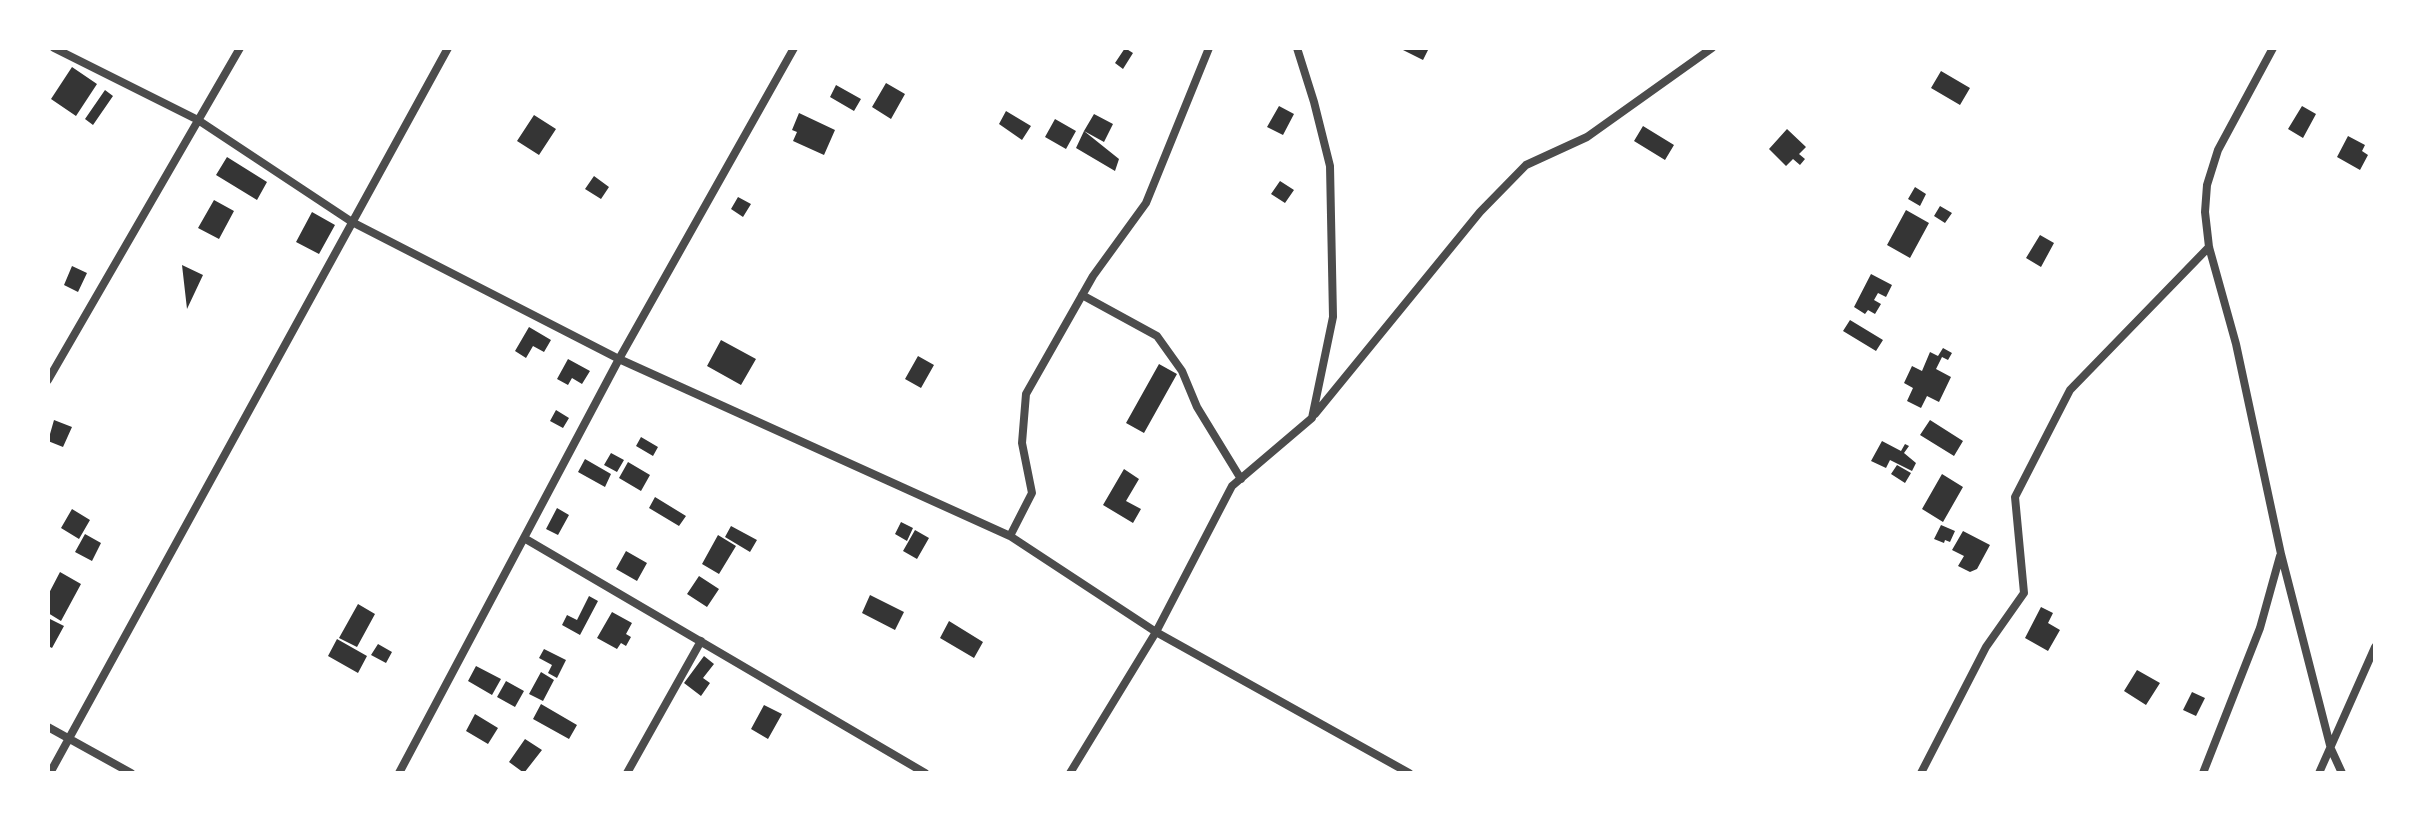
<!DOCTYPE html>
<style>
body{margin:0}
#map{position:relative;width:2423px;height:821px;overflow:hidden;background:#fff;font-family:"Fira Sans",sans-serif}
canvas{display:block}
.frame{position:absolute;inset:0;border:50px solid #fff;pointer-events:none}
</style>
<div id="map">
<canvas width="2423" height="821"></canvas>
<div class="frame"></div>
</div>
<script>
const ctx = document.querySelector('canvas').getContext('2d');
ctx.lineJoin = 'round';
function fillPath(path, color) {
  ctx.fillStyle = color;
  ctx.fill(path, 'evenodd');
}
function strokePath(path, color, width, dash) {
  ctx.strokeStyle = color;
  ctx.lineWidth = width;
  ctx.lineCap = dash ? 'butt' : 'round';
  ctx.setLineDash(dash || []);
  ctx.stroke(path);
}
const building = new Path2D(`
 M1125,48L1133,53L1123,69L1115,63Z
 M1399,48H1429L1423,60Z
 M72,67L97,84L76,116L51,99Z
 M1941,71L1970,88L1960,105L1931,88Z
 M886,83L905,94L891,119L872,107Z
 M836,85L861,99L854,111L830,97Z
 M105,90L113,96L93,125L85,119Z
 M1279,106L1294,114L1283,135L1267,127Z
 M2302,106L2316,114L2303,138L2288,129Z
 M1006,111L1031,126L1022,140L999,124Z
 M799,113L835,130L824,155L793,141L797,132L792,130Z
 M1094,114L1113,124L1104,142L1084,131Z
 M534,115L556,129L539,155L517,141Z
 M1055,119L1076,131L1066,149L1045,137Z
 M1643,126L1674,145L1665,160L1634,141Z
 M1787,129L1806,147L1799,154L1805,159L1800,165L1793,159L1786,166L1769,149Z
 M1084,131L1119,159L1115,171L1076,148Z
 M2348,136L2365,145L2362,151L2368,155L2360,170L2337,157Z
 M227,157L267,182L257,200L216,175Z
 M594,176L609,187L601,199L585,189Z
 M1280,181L1294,190L1285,203L1271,194Z
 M1915,187L1926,194L1920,206L1908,199Z
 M738,197L751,204L743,217L731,209Z
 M214,200L234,211L219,239L198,228Z
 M1940,206L1952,213L1945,223L1934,216Z
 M1906,210L1929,223L1910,258L1887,245Z
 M312,212L335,225L319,254L296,242Z
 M2040,235L2054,243L2041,267L2026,258Z
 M182,265L203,275L187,309Z
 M72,266L87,273L78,292L64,285Z
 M1871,274L1892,285L1886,297L1878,293L1874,300L1881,304L1875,314L1868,310L1865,314L1854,307Z
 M1850,320L1883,340L1876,351L1843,331Z
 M529,327L551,340L544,352L533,346L526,358L515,351Z
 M721,340L756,359L741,385L707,366Z
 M1943,348L1952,353L1948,360L1942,357L1936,369L1951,377L1939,402L1927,396L1921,408L1907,401L1913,388L1904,383L1912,366L1922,371L1930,352L1938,356Z
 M918,356L934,365L921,388L905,379Z
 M568,359L590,371L582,384L572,378L568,385L557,379Z
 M1159,364L1177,374L1144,433L1126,423Z
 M556,410L569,418L563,428L550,421Z
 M54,420L72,427L63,447L48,441Z
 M1930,420L1963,441L1954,456L1920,435Z
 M641,437L658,447L653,456L636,446Z
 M1882,441L1901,451L1905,444L1909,446L1904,453L1916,463L1912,471L1890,460L1886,468L1871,461Z
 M611,453L624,460L617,472L604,465Z
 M585,459L611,474L605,487L578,472Z
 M628,462L650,475L641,491L619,478Z
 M1897,465L1911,473L1905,483L1891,474Z
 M1124,469L1139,479L1126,501L1141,509L1133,523L1103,505Z
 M1942,474L1963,487L1943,522L1922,509Z
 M655,497L686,516L679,526L649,508Z
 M557,508L569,515L558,535L546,529Z
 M72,509L90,520L79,539L61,528Z
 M901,522L913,528L907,541L895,534Z
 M1941,525L1955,531L1950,542L1945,540L1944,543L1934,539Z
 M731,526L757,540L750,552L725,537Z
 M915,530L929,538L917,559L903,551Z
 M1963,531L1990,545L1977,569L1970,572L1958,566L1964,556L1952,550Z
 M85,534L101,543L92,561L75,552Z
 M718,535L736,546L719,574L702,564Z
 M626,551L647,563L637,581L616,569Z
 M60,572L81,584L61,621L48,613V595Z
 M699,576L719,589L707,607L687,594Z
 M870,595L904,612L895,630L862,613Z
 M589,596L598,601L580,635L562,625L567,615L577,620Z
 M358,604L375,614L357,647L339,638Z
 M2041,607L2053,613L2048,623L2060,630L2048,651L2025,638Z
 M612,612L632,623L626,634L631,637L626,646L621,643L617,649L597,638Z
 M48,618L64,626L52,648L48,646Z
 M949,621L983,642L974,658L940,638Z
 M337,639L367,656L358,673L328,656Z
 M378,644L392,652L386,663L371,655Z
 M544,649L566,660L557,678L548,673L552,665L539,658Z
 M704,656L714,664L703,678L710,683L701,696L684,683Z
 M476,666L501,679L492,695L468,681Z
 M2137,670L2160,683L2146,705L2124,691Z
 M541,672L554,680L543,701L529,694Z
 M506,681L524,691L515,707L497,697Z
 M2192,692L2205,698L2196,716L2183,710Z
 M541,704L577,725L569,739L533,719Z
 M764,705L782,714L768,739L751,729Z
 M475,714L498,728L488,744L466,731Z
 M525,739L542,750L524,773L509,762Z`);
const minor = new Path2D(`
 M54,48L198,120L352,222L619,359L1010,536L1156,632L1409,773
 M2273,48L2218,150L2207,185L2205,212L2209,247L2236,344L2281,554L2331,749L2342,773
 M1082,295L1157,336L1182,371L1197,407L1241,479
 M48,380L240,48
 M1315,414L1480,212L1526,165L1587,137L1712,48
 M1010,536L1032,493L1022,443L1026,394L1093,276L1146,203L1209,48
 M524,538L925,773
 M48,727L131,773
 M50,773L448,48
 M399,773L619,359L794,48
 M627,773L701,641
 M1070,773L1156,632L1232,486L1312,418L1333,317L1330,166L1314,102L1297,48
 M1921,773L1986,647L2024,593L2015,497L2070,390L2209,247
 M2203,773L2260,628L2280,556
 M2319,773L2375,647`);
fillPath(building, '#353535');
strokePath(minor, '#4c4c4c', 8);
</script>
